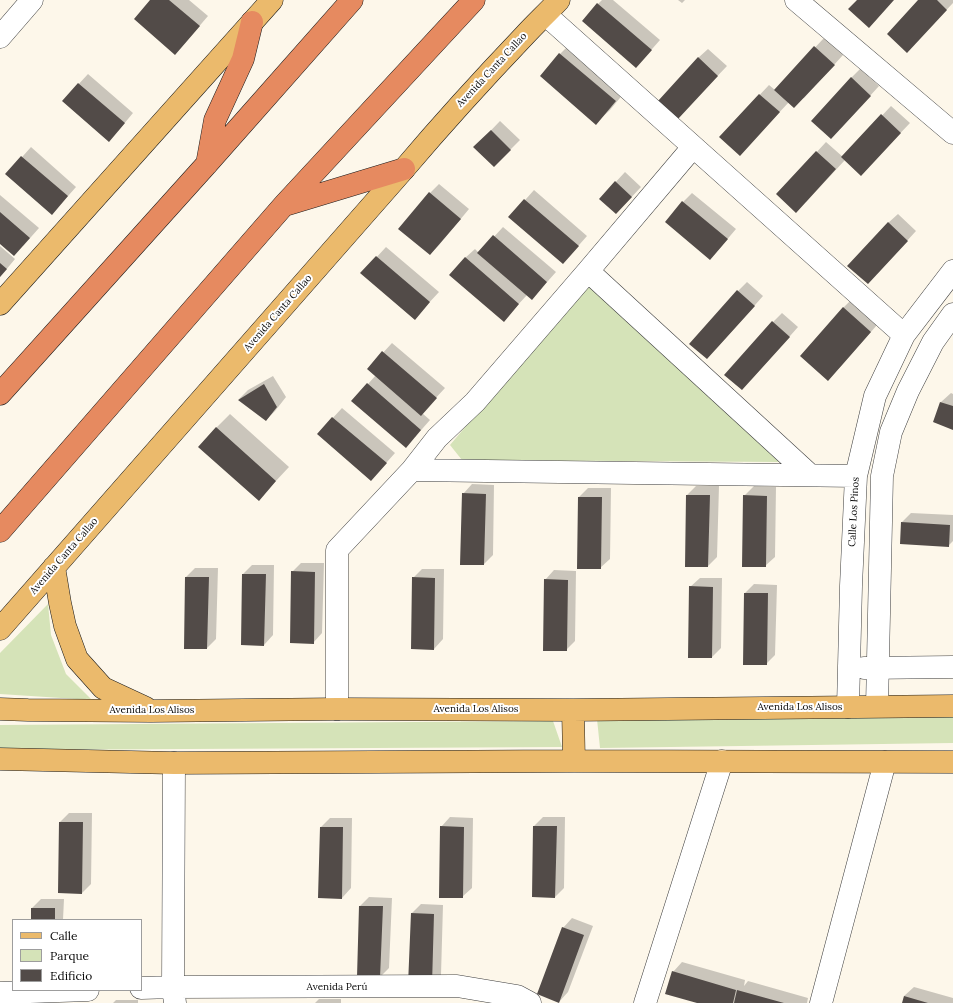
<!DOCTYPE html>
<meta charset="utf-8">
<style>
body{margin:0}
#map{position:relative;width:953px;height:1003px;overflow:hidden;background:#fdf7ea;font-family:Lora,serif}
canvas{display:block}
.legend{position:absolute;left:12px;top:919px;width:130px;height:72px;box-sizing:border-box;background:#fff;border:1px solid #9d9d9d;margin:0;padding:5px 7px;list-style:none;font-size:12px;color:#0b0b0b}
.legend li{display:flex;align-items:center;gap:8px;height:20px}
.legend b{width:20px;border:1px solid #9d9d9d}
</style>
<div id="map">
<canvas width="953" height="1003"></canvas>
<ul class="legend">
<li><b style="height:5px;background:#ebba6c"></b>Calle</li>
<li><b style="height:11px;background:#d5e3b8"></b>Parque</li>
<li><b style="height:11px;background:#524b48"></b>Edificio</li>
</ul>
</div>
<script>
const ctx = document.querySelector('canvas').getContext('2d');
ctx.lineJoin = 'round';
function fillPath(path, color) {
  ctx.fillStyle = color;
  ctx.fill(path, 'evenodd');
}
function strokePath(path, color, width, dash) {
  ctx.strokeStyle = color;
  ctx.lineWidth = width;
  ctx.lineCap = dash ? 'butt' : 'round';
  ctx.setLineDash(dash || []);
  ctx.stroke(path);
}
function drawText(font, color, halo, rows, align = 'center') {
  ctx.font = font + ' Lora,serif';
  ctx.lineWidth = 4;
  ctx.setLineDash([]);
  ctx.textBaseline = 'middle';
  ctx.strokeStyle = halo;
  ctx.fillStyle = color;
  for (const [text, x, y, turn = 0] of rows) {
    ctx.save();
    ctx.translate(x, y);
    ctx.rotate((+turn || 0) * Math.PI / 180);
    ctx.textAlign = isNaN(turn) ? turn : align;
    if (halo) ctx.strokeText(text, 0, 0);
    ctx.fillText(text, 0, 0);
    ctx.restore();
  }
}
const green = new Path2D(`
 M589,281L779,462L462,460L450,445Z
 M48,604L51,635L66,674L92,700L0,694V653Z
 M953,715V743L600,748L597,719Z
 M553,721L562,747L0,750V725Z`);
const shadow = new Path2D(`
 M151,0H189L208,16L184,44L175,53Z
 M602,0H613L660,40L645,57L598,4Z
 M678,0H685L682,3Z
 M920,0H953V3L916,42Z
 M824,38L843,55L804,98L789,102L749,145L720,137L769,85L775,90Z
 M574,40L629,87L610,110L596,123L541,76L560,54Z
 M708,49L727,66L687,108L698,58Z
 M860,69L879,86L840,129L851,78Z
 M88,74L133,113L118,131L63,101Z
 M891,106L910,123L870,165L845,160L806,202L778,194L826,142L843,157Z
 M500,121L520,140L494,166L475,147Z
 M31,147L76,187L61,204L7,174Z
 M625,172L641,187L625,204L600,199Z
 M439,184L469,209L439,245L430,254V193Z
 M534,190L587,236L572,253L510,217Z
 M692,193L736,229L719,249L710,259L666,222L683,202Z
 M0,195L39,228L23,246L0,243Z
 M898,214L916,231L877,274L888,223Z
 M503,227L556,272L532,299L527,295L504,320L465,258L475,249L479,253Z
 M0,246L15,259L0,277Z
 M386,247L439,292L414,319L362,273Z
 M747,282L763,296L716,349L738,291Z
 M857,294L884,317L842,365L828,379L843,308Z
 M782,313L798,327L751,380L773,322Z
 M392,343L445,388L422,413L430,420L415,437L353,401L376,375L368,369Z
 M273,376L286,397L275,411L266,420L239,399L248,390Z
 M951,393L953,394V429L934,422L941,402Z
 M342,408L395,453L371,480L318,434Z
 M230,414L289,467L259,499L216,428Z
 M472,484L494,485L493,555L484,564L463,494Z
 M696,486H719L717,557L708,566H686L687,495Z
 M754,486L776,487L775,557L765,566L744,496Z
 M588,488H611L610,559L600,568L579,497Z
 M911,513L953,515V541L948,546L902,522Z
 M301,563H324L322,633L313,643L292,572Z
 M252,565H274L273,635L264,645L242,644L243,574Z
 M195,568H218L216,639L207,648L186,577Z
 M422,569H444L443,639L434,649L413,578Z
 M554,570L576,571L575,641L566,650L545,580Z
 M700,578H722L721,648L712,657L690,587Z
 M754,584L777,585L775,655L766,664L745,593Z
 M69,813H92L91,884L82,893L60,822Z
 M450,817L473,818L472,888L462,897L441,827Z
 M543,817H565L564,888L555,897L533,896L534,826Z
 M330,818H352L351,888L342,898L321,827Z
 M369,897L392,898L389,968L380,977L360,906Z
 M41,899H64L63,920H32V908Z
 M421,904L443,905L441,975L431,984L412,913Z
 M572,918L593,926L568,992L559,1002L563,928Z
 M682,962L745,980L744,986L748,981L808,998L807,1003H700L673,972Z
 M914,987L953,998V1003H903L904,996Z
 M319,999H341V1003H315Z
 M116,1000H138V1003H113Z`);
const building = new Path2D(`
 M150,0H169L200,26L175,55L134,19Z
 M857,0H894L869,28L848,9Z
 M918,0H937L947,10L907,53L887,34Z
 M597,3L652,50L636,68L582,21Z
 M814,46L835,65L794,108L774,90Z
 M559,53L616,101L596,125L540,76Z
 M698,57L718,76L678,119L658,101Z
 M851,77L871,96L831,139L811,121Z
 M78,83L125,123L109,142L62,101Z
 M759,94L780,112L740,156L719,137Z
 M881,114L901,133L861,176L841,157Z
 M491,130L511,150L494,167L473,147Z
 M816,151L836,169L796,213L776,194Z
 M21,156L68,196L52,215L5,174Z
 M615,181L632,197L616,214L599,199Z
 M429,192L461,219L430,255L398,229Z
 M524,199L579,246L563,264L508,217Z
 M682,201L728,239L710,260L665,222Z
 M0,212L30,238L14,256L0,244Z
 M888,222L908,241L868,284L847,266Z
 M493,235L547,282L532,300L477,253Z
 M376,256L430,302L415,320L360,273Z
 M465,257L519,304L504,322L449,275Z
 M0,263L7,269L0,277Z
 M737,290L755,306L707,359L689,344Z
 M843,307L871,332L828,381L800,356Z
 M772,321L790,337L742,390L724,375Z
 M382,351L437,398L421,416L367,369Z
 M367,383L421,430L406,448L351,401Z
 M264,384L277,407L266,421L238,400Z
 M940,402L953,406V430L933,422Z
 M332,417L387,463L371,481L317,434Z
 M216,427L276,481L259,501L198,447Z
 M462,493L486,494L484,565H460Z
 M686,495H710L708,567H685Z
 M743,495L767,496L766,567H742Z
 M578,497H602L601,569H577Z
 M901,522L950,525L949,547L900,544Z
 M291,571L315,572L314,644L290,643Z
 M242,574H266L264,646L241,645Z
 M185,577H209L207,649H184Z
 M412,577L435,578L434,650L411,649Z
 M544,579L568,580L567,651H543Z
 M689,586L713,587L712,658H688Z
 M744,593H768L767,665H743Z
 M59,822H83L82,894L58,893Z
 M440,826L464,827L463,898H439Z
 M533,826H557L555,898L532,897Z
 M320,827H343L342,899L318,898Z
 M359,906H383L380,978L357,977Z
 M31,908H55V920H31Z
 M411,913L434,914L432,985H408Z
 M562,927L584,935L559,1003L537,994Z
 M672,971L736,990L733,1003H697L665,994Z
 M737,990L784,1003H734Z
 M904,996L928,1003H902Z`);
const minor = new Path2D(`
 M796,0L953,133
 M546,15L904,335
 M0,37L32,0
 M588,271L810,475
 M412,470L856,476
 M864,668L953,667
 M877,706L882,476L891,432L908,391L933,342L953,314
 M848,707L851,586L856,476L875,396L904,335L953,271
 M337,709V550L412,470L437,438L475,402L588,271L693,147
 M174,763L173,987L175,1003
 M141,988L173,987L457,986L517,996L530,1003
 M0,993L88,990
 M645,1003L722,761
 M821,1003L885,762`);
const major = new Path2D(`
 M0,304L272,0
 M54,567L60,603L65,626L77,659L103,688L146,708
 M0,629L404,169C443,123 484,78 525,35C536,23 548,12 559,0
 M0,709L28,710L151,711L337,709L573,710L953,706
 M573,710L574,761
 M0,759L174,763L574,761L953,762`);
const highway = new Path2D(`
 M207,164L215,120L243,59L252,22
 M285,205L404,169
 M0,394L206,165L352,0
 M0,531L284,205L474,0`);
const streetNames = [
 ["Avenida Canta Callao",492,70,-47],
 ["Avenida Canta Callao",278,313,-49],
 ["Calle Los Pinos",854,512,-87],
 ["Avenida Canta Callao",64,556,-49],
 ["Avenida Los Alisos",800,707],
 ["Avenida Los Alisos",476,709],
 ["Avenida Los Alisos",152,710],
 ["Avenida Perú",337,987]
];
fillPath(green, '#d5e3b8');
fillPath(shadow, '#0003');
fillPath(building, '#524b48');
strokePath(minor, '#3e3e3e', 23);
strokePath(major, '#1c1c1c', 23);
strokePath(highway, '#1c1c1c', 23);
strokePath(minor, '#fff', 22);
strokePath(major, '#ebba6c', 22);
strokePath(highway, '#e68a60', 22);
drawText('10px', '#0b0b0b', '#fff', streetNames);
</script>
